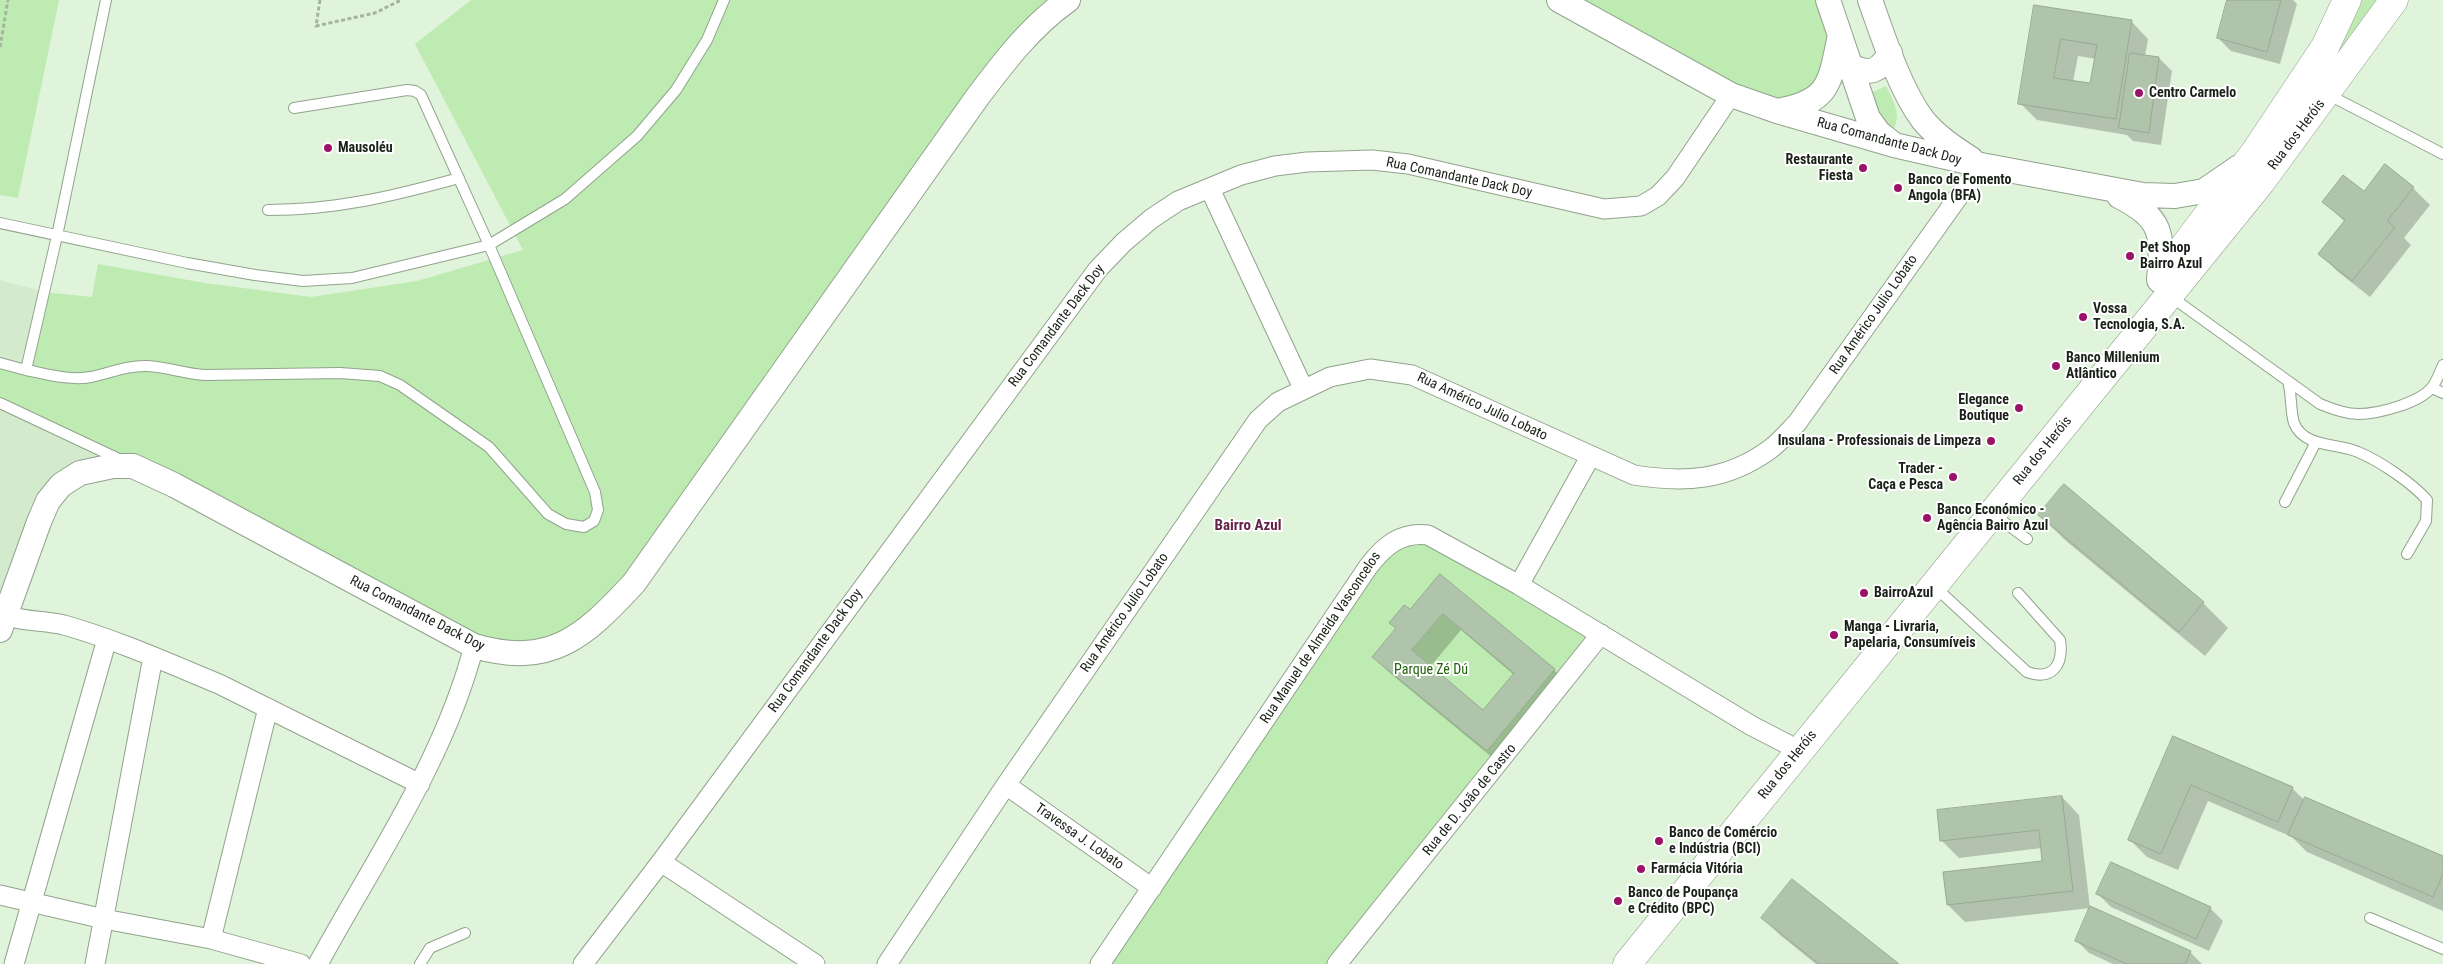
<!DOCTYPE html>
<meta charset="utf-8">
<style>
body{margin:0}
canvas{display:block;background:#e0f3db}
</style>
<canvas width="2443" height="964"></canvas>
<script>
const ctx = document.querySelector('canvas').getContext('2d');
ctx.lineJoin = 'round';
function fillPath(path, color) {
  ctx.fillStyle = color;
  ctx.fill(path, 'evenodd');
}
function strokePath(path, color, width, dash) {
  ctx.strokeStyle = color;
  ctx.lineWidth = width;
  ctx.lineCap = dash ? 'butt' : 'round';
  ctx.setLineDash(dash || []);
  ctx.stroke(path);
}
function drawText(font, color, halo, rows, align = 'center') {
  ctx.font = font + ' "Roboto Condensed",sans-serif';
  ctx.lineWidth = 4;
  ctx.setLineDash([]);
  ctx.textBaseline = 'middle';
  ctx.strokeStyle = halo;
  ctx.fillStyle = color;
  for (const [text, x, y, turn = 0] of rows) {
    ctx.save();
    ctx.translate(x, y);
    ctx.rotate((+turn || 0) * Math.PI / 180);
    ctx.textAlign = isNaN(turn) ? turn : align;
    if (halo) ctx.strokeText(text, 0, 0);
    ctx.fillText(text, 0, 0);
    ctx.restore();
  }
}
const built = new Path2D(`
 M0,280L44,292L26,370L0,363Z
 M0,402L133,466L61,485L0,607Z`);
const green = new Path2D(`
 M0,0H59L18,198L0,195Z
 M471,0H1068L1057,8L601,616L516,655L0,402V363L26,370L44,292L92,297L98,264L205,283L311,297L417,281L523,250L415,44Z
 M1559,0H1828L1834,65L1785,110Z
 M2360,0H2378L2321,78Z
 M1886,86C1892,99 1902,114 1894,128L1885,127L1868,94Z
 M1417,534L1601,634L1337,964H1100L1368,567Z`);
const shadow = new Path2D(`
 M2229,0H2293L2297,4L2280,64L2231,51L2218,38Z
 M2035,6L2131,21L2148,39L2145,56L2159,58L2172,71L2161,145L2133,141L2127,135L2037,120L2020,103ZM2078,56L2096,59L2091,85L2073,82Z
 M2413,188L2430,205L2404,238L2411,245L2370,297L2337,271L2320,254L2345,222L2324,202L2364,193Z
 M2040,515L2203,603L2228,628L2205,656L2065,540Z
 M1440,576L1554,670L1572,687L1505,768L1391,674L1373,657ZM1461,630L1514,675L1483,712L1430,667Z
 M2174,738L2292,788L2305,801L2443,858V911L2307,852L2292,837L2208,801L2178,870L2147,857L2130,840Z
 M2062,797L2079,815L2090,908L2190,952L2202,964H2113L2089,953L2076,940L2091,908L1965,922L1948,905L2044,862L2042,848L1959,858L1941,840Z
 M2098,894L2210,908L2223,921L2209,951L2111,907Z
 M1763,918L1897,964H1816L1780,935Z`);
const building = new Path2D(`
 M2227,0H2281L2267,52L2217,38Z
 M2034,5L2132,20L2116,119L2018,104ZM2061,39L2097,45L2090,83L2054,78Z
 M2130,53L2159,57L2149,133L2119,128Z
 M2385,164L2414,187L2387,221L2395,227L2352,281L2318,254L2345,220L2322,202L2343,175L2364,191Z
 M2064,484L2204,602L2179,632L2038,515Z
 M1440,574L1555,669L1487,751L1372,657L1396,628L1389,623L1404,605L1410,609ZM1443,614L1514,673L1483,710L1412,650Z
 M2173,736L2293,787L2278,822L2191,785L2161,854L2128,840Z
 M2062,796L2073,891L1947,905L1943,872L2042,861L2039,830L1940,841L1937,810Z
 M2305,797L2443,856V874L2433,897L2288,835Z
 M2111,862L2211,907L2196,939L2096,894Z
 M1792,879L1899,964H1819L1761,918Z
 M2090,906L2191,951L2185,964H2127L2075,941Z`);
const path = new Path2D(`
 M320,0L316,26L375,13L401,0
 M0,47L8,0`);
const service = new Path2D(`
 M2327,94L2443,154
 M268,210C336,210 394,196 459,178
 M0,223L187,263L255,275L303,281L352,278L489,245L565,199L637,136L676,90L707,40L724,0
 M2170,296L2320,404C2332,409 2345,414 2358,414C2378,414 2421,403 2433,386C2437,380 2440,372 2443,365
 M0,363L26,370L57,236L106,0
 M26,370C47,374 70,381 91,377C110,373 128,365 148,366C167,367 185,374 205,375L340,373L380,376L400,385L489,447L548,514L566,524L584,527L594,521L598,510L595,492L489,245L421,95L415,91L407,90L294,108
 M2288,381C2292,395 2290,410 2294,423C2304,448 2338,443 2358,452C2380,461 2412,483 2427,500L2426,521L2407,554
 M2432,388L2443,393
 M0,403L121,460
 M2285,502L2316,442
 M1993,514L2027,539
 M1935,587L2027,672C2052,681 2064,665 2060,640L2018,593
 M2370,918L2443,949
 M420,964L430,948L465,933`);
const minor = new Path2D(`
 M1210,189L1303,388
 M1519,585L1590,457
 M0,613C19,622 44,620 64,625C117,640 168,663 219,684L420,784
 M1006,785L1152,888
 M661,862L815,964
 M0,895L104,919L211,939L301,964
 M211,939L268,708
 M14,964L107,639
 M95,964L153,657
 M318,964C374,861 444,761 474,646
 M583,964L661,862L1098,269L1124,242L1151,219L1178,201L1241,175L1275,166L1307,162L1372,160L1408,164L1604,209L1641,206L1658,196L1675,178L1731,95
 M887,964L1006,785L1258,420L1278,402L1330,377L1370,369L1412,375L1634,475C1684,483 1726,481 1769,450C1779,443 1788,432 1797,423L1981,165
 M1100,964L1368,567C1384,546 1400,532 1428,535L1519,585L1752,726L1787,744
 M1337,964L1601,634`);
const tertiary = new Path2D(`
 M1559,0L1731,95L1777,111L1894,145L1981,165L2143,195L2175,196L2204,191L2239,167
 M1828,0L1868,118L1879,133L1893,144
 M1870,0C1883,36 1900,90 1923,120C1936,136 1954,148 1971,159
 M1851,66C1870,75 1879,72 1890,53
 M1777,111C1830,102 1830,83 1840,35
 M2119,196C2163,219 2163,233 2159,280
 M0,630L39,522L48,501L61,485L80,473L113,466H133L174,485L474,646C551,668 584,637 634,583L976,99C1003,63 1031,26 1068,0`);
const primary = new Path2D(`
 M2171,264L2255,152L2325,47L2347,0
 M1627,964L2261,182L2394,0`);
const markers = [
 [2139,93,5,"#9a1367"],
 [328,148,5,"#9a1367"],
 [1863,168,5,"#9a1367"],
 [1898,188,5,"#9a1367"],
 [2130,256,5,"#9a1367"],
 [2083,317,5,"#9a1367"],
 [2056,366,5,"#9a1367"],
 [2019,408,5,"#9a1367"],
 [1991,441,5,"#9a1367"],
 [1953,477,5,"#9a1367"],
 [1927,518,5,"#9a1367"],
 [1864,593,5,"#9a1367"],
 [1834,635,5,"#9a1367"],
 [1659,841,5,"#9a1367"],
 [1641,869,5,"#9a1367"],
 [1618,901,5,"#9a1367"]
];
const poiNames = [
 ["Centro Carmelo",2149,93],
 ["Mausoléu",338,148],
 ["Restaurante",1853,160,"right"],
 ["Fiesta",1853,176,"right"],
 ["Banco de Fomento",1908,180],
 ["Angola (BFA)",1908,196],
 ["Pet Shop",2140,248],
 ["Bairro Azul",2140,264],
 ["Vossa",2093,309],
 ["Tecnologia, S.A.",2093,325],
 ["Banco Millenium",2066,358],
 ["Atlântico",2066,374],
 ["Elegance",2009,400,"right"],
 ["Boutique",2009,416,"right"],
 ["Insulana - Professionais de Limpeza",1981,441,"right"],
 ["Trader -",1943,469,"right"],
 ["Caça e Pesca",1943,485,"right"],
 ["Banco Económico -",1937,510],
 ["Agência Bairro Azul",1937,526],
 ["BairroAzul",1874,593],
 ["Manga - Livraria,",1844,627],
 ["Papelaria, Consumíveis",1844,643],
 ["Banco de Comércio",1669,833],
 ["e Indústria (BCI)",1669,849],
 ["Farmácia Vitória",1651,869],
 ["Banco de Poupança",1628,893],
 ["e Crédito (BPC)",1628,909]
];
const streetNames = [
 ["Rua dos Heróis",2297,135,-53],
 ["Rua Comandante Dack Doy",1889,142,15],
 ["Rua Comandante Dack Doy",1459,178,12],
 ["Rua Américo Julio Lobato",1874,315,-55],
 ["Rua Comandante Dack Doy",1057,326,-53],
 ["Rua Américo Julio Lobato",1482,407,25],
 ["Rua dos Heróis",2043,451,-51],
 ["Rua Américo Julio Lobato",1125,613,-55],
 ["Rua Comandante Dack Doy",417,614,27],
 ["Rua Manuel de Almeida Vasconcelos",1321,638,-56],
 ["Rua Comandante Dack Doy",816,651,-54],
 ["Rua dos Heróis",1788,765,-51],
 ["Rua de D. João de Castro",1470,800,-51],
 ["Travessa J. Lobato",1079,837,35]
];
const parkNames = [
 ["Parque Zé Dú",1431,670]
];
const neighbourhoodNames = [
 ["Bairro Azul",1248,526]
];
fillPath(built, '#d3ebcc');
fillPath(green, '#beebb2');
fillPath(shadow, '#0003');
fillPath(building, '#b0c3ab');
strokePath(building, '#98aa93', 1);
strokePath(service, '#91a38c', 12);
strokePath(minor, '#91a38c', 21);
strokePath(tertiary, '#91a38c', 26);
strokePath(primary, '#91a38c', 29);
strokePath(path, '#a4b4a0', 3, [4, 2.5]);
strokePath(service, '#fff', 10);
strokePath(minor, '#fff', 19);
strokePath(tertiary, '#fff', 24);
strokePath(primary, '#fff', 28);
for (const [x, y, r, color] of markers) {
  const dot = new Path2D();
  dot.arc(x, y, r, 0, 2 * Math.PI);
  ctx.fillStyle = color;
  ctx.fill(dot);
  strokePath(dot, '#fff', 2);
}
drawText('bold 14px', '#1a2118', '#fff', poiNames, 'left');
drawText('14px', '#1a2118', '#fff', streetNames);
drawText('14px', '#22610b', '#fff', parkNames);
drawText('bold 15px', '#632447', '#fff', neighbourhoodNames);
</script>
